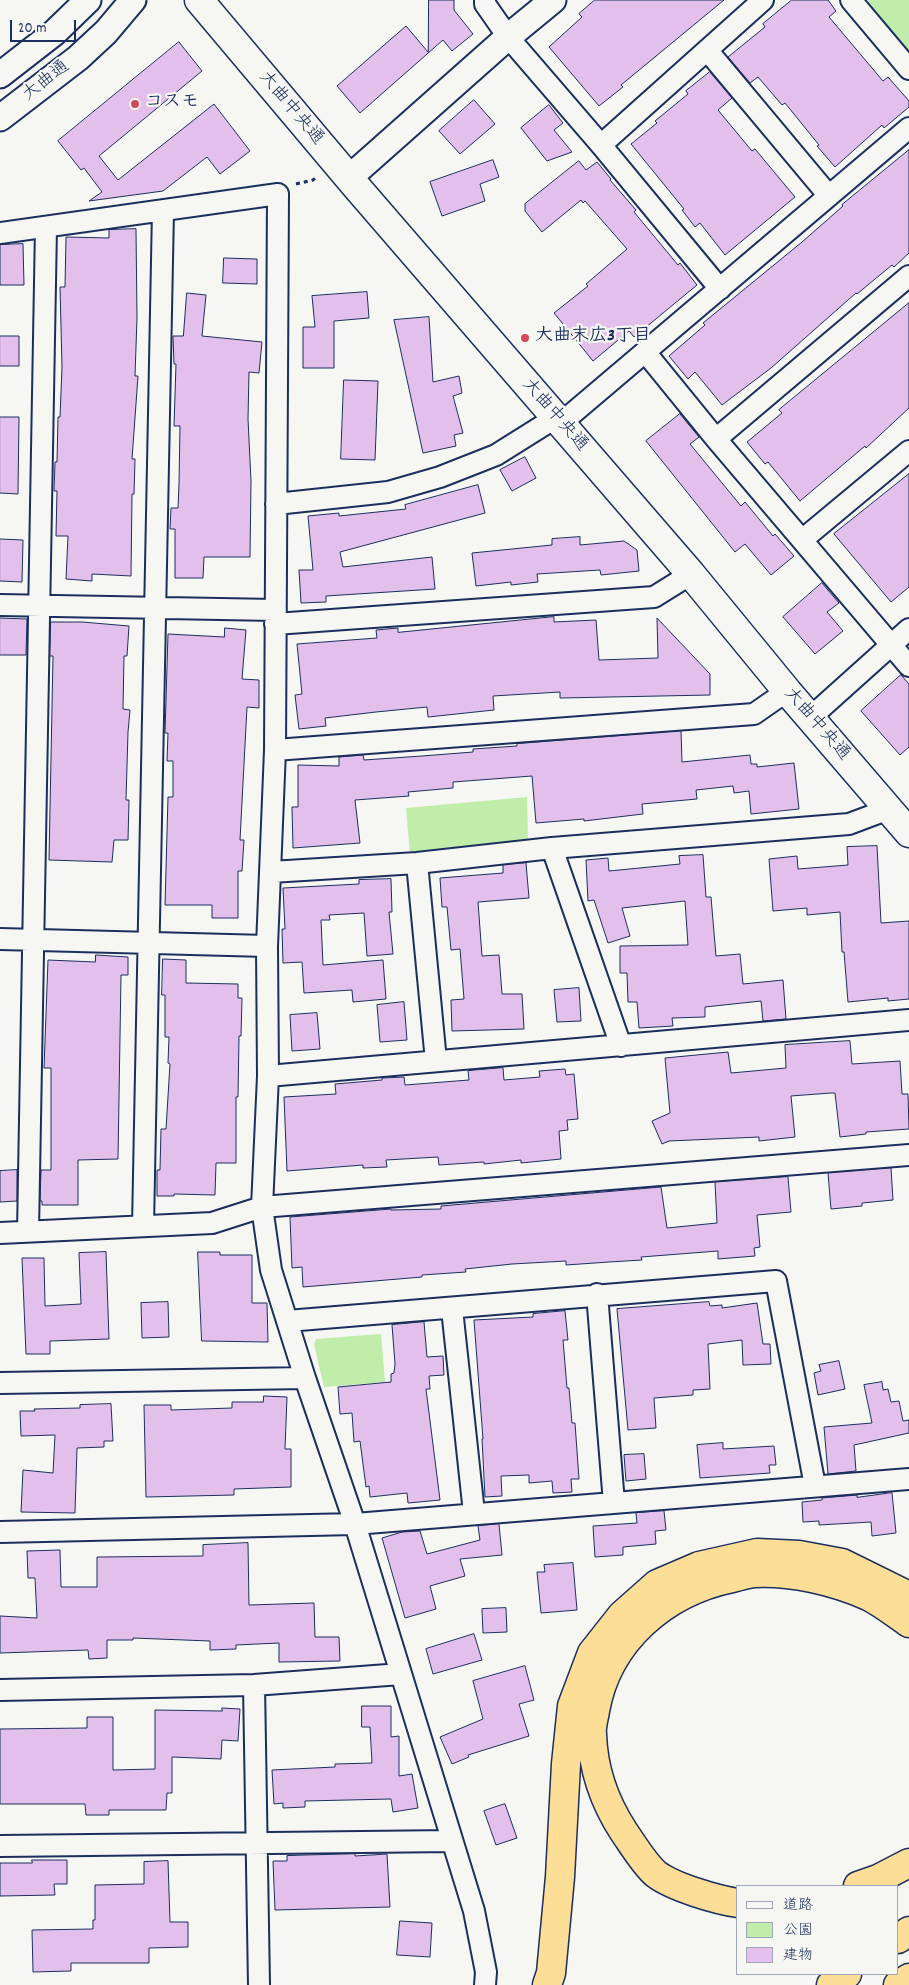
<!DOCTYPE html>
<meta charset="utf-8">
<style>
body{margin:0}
#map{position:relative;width:909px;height:1985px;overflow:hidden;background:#f6f6f2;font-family:Dekko,"Klee One",sans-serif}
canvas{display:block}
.legend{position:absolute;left:736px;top:1885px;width:162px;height:90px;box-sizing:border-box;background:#f6f6f2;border:1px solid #9ea6b7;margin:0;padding:6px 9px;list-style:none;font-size:15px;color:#1b2f5e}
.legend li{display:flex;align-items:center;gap:10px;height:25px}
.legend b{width:25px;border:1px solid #9ea6b7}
.scale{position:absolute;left:10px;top:20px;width:66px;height:22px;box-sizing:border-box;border:2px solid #1b2f5e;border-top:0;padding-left:6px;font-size:15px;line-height:18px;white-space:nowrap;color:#1b2f5e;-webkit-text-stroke:4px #f6f6f2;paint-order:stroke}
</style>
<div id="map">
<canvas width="909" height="1985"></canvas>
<ul class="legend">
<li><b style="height:6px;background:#f6f6f2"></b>道路</li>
<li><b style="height:14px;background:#c1edaa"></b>公園</li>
<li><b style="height:14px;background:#e3c0eb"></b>建物</li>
</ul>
<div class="scale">20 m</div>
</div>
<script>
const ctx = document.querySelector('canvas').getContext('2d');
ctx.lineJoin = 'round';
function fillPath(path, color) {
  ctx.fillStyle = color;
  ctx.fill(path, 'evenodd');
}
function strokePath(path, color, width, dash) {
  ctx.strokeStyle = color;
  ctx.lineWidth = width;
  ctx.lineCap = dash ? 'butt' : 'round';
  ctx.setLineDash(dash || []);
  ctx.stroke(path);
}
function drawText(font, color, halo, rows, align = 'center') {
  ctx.font = font + ' Dekko,"Klee One",sans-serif';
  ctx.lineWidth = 4.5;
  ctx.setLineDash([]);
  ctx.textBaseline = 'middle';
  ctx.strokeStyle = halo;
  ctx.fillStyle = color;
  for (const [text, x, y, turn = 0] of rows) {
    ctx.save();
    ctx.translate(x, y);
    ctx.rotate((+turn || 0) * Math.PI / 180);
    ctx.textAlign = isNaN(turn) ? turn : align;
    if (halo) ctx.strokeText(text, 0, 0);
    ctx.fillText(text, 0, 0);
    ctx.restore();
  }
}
const green = new Path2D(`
 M869,0H909V64L861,7Z
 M527,797L528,844L410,854L406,808Z
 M381,1334L385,1382L324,1387L314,1344L316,1339Z`);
const building = new Path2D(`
 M429,0H454V10L473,34L452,51L443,40L360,113L337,86L406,26L428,52Z
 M595,0H724L621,85L623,87L599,106L549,47L582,17L579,14Z
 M792,0H828L836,11L829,17L883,81L888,77L909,101V107L884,128L882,125L835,167L817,146L819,145L785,103L782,105L758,77L750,83L728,57L765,27L763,24Z
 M179,42L202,71L99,156L118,180L214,104L250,151L220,174L207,157L163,191L89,201L102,192L84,168L81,170L58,141Z
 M710,72L732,98L718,110L752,151L755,149L795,197L725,255L700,223L695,227L682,210L684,209L631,144L657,123L655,121L688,94L686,91Z
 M474,100L495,124L460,154L439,131Z
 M549,105L563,123L554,130L572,152L547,161L521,128Z
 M909,150V253L894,267L892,265L857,294L856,293L771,368L722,405L695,372L688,379L669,356L705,325L703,323L802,242L843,206L842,205Z
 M493,160L499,177L480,184L485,201L442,216L430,182Z
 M579,161L586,170L597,162L611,179L610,180L636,210L634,212L678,265L680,263L697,285L634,337L629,331L593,361L554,313L588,286L586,284L627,249L585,201L583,203L581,200L542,232L525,211V204Z
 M136,229L137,318L135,376H138L132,459H135L134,494H132L131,576L92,574V581L66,579L68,536H56L57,491H54L55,462H57L58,417H60L62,367L60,287H65L66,237L109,238V230Z
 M23,244L24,285H0V245Z
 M224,258L257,259V284L223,283Z
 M367,292L369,318L334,321V368H303V327H315L312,296Z
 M187,293L206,295L202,336L262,342L259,373L249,372L248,419L251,481L250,557H204L203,578H175V529H170L171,508H178L179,484L180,426H174L176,364H174L173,336H183Z
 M909,303V408L866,448L865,446L800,501L768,462L765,464L747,442L782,413L779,410Z
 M429,317L433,382L459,376L462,393L453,396L463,433L454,435L456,446L423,453L394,320Z
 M0,336H19V366H0Z
 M344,380L378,381L375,460L341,459Z
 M680,414L699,437L690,444L741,506L745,502L773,536L775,534L794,556L771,575L745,544L735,552L646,441Z
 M0,417H19L18,494L0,493Z
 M525,457L536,478L512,491L500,470Z
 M909,474V587L891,602L834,534Z
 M478,485L485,513L340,552L343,567L432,557L435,589L326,596V602L301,603L299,570H313L308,516L339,513V516L406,509L405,505Z
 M580,537V545L624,541L637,550L639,571L601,575L600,570L537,574L538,582L511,585V582L476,586L472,553L552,545V539Z
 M0,539L23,540L22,582L0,581Z
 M822,583L839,603L827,612L843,631L815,654L783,617Z
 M554,617V622L596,620L599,660L658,658L657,618L710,674V695L560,698V692L493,696L494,710L428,717L427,707L376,712L325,718L326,726L299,729L295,695L302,694L297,644L377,638L376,630L398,628V632Z
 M0,618L27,619L26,655H0Z
 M51,622H82L129,626L127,656H124L123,709L130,710L128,732L126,800H129L128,840H114L112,862L49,860L53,656H50Z
 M225,628L246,630L242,679L259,680V708L247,707L240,840H244L242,871H238V918H212V905H165L168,797H173V761H167L168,733H165L168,634L224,637Z
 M901,675L909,684V747L900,755L861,711Z
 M681,731L682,762L750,755L751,764H757V767L794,763L799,809L751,814L749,791L734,793L733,786L696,790L697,799L642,804L643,814L584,821V819L536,823L532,776L453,782V788L408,792L409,796L355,800L360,843L293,848L292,807H298V765L339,766V757L363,755L364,760L422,756L473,752V749L517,746V744Z
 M877,846L881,923L909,921V999L888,1001V998L848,1002L844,952H842L840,912L807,915V908L773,911L769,859L797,856L798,869L848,865L847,847Z
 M703,855L706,897H711L716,956L740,954L743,984L783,980L786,1019L763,1021L761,1001L705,1007V1017L672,1018L673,1026L639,1028L637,1002H628L627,973H620V946L688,945L685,901L622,908L630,936L608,943L594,900L588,901L586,860L608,858L609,871L680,864L679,856Z
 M526,863L529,898L478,902L482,956L499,955L502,994H522L524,1029L452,1031L451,1000L464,999L460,949L451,950L447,907H442L440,878L503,873V865Z
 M391,879L392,912H389L393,954L367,956L364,913L329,915L330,920H321L323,965L383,960L386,999L353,1002L352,990L304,993L302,962L283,963L282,929H285L283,888L359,884V880Z
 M96,955L128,957V975H121L118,1159L78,1160V1205H42V1201H40L41,1170H51V1068H44L48,960L95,962Z
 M163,959L186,960V983L238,984V998H242L241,1036H239L238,1097H236V1163H216L215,1195L174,1194V1196H157V1170H160L161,1129H166L170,1064L168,1063L169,1037H165V995H162Z
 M579,988L581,1021L557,1022L554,990Z
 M404,1002L407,1040L380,1042L377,1005Z
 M317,1013L320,1049L292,1051L290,1015Z
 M850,1041L852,1064L900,1061L902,1094H908L909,1129L866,1132V1134L840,1137L835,1093H831L791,1096L795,1137L759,1141V1137L669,1141L662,1144L652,1121L670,1113L665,1058L728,1052L731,1073L786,1068L785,1045Z
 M503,1068L504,1080L540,1077L539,1071L565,1069L566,1075L574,1074L578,1119L567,1120L568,1130L559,1131L561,1159L521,1163V1160L484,1164V1162L439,1165L438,1157L386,1160L387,1167L363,1168V1165L287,1171L284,1097L336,1094L335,1084L382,1080V1078L404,1077L405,1085L469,1080L468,1071Z
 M891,1168L893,1200L862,1203V1206L831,1209L828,1173Z
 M17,1170V1201L0,1202V1171Z
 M788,1177L791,1212L757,1215L760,1247L754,1248L755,1256L718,1259V1251L641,1257L642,1260L609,1262L566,1265V1261L512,1264L465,1269L466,1272L422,1275V1277L303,1287L302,1267L292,1268L290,1217L391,1209V1210L441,1209V1206L661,1187L667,1228L717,1223L715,1182Z
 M106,1252L109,1339L50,1341V1354H26L22,1258H44L45,1306L81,1304L79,1253Z
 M198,1252H220V1255H252V1303H267L268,1342L202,1341Z
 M168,1302L169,1337L142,1338L141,1303Z
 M709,1302L710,1306L722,1305V1308L757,1303L763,1344H770L771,1364L743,1365L742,1340L708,1344L710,1389L693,1390V1395L654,1398L656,1428L628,1430L617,1309Z
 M565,1311L568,1340H563L567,1388H569L572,1423H575L579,1479H571L572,1492L553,1493L552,1481L529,1483V1475L501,1476L502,1496L485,1497L482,1439H483L474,1320L533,1317V1314Z
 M424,1322L427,1357L443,1356L444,1375L429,1376L430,1389H426L440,1500L408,1503L407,1493L370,1497L369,1486L366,1487L360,1441L354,1442L352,1413L340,1414L338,1387L391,1382V1374L394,1373L395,1364L392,1325Z
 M839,1361L845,1389L818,1395L814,1373L821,1371L819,1365Z
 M882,1382L883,1390L888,1389L891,1402L899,1401L903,1421L909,1420V1433L854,1445L856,1471L828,1474L824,1427L872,1423L864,1385Z
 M264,1396L287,1397L285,1449H291V1487L234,1489V1495L146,1497L144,1405H171V1410L232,1408V1402H263Z
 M111,1404L113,1441H104V1447L77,1448L75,1513L21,1512L23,1470L53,1473L55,1435L21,1436L20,1411H35L34,1409L80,1408V1405Z
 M723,1443V1449L774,1446L776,1465H769L770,1473L700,1478L697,1445Z
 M644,1454L646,1479L626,1481L624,1455Z
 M892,1493L896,1533L872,1536L871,1522L819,1525V1521L803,1522L802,1502L822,1500V1498L857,1495V1497Z
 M664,1511L666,1530L655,1531L656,1544L623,1547V1555L595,1557L593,1526L637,1523L636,1513Z
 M499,1524L502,1555L460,1559L465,1576L430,1586L436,1609L405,1618L382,1538L402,1532L420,1531L427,1554L480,1540L478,1526Z
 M248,1543L249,1605L314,1603L315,1637H339L340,1661L279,1662V1643L236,1645V1649L210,1650V1641L133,1638V1640H107V1658L89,1659L88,1650L0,1653V1616L37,1618L35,1578H28L27,1551L60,1550L61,1587H97V1557L203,1556V1545Z
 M573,1563L577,1610L541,1613L537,1572H545L544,1565Z
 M506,1608L507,1632L483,1633L482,1609Z
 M474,1634L482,1660L433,1674L426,1649Z
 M525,1666L534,1700L519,1704L529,1736L468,1755L469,1757L452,1764L440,1737L483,1719L473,1681Z
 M362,1706H391V1737L399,1736V1776L412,1774L418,1808L393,1812L391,1799L305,1801V1807L283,1808V1803L274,1804L272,1770L335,1767V1764L372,1763L370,1727H362Z
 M222,1708L240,1709L238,1741L222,1740L221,1759L172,1757V1793H167L166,1810H109V1815H86L85,1804H0V1729L87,1728V1717H113V1770L155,1769V1710L222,1711Z
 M505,1804L517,1838L496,1845L484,1811Z
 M355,1854V1856L387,1854L390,1907L275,1910L273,1861H287V1856Z
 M32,1860H67V1884H54L55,1895L0,1896V1863H32Z
 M168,1861L170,1922H188V1947L149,1948V1963H71V1971L33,1972L32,1930L93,1929V1920H95V1885L144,1884V1862Z
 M400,1921L432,1923L430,1957L397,1955Z`);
const path = new Path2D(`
 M296,184L313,180L318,176`);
const minor = new Path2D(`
 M485,0V4L508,37L601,145L720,289
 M851,0L909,69
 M707,50L829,196
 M601,145L763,0
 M0,233L278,194L275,750L267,946L268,1076L262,1207L271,1270L305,1378L355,1524L474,1911L486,1972L485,1985
 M646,353L716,439L909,666
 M560,424L909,128
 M716,439L909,276
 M276,504L388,492L440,477L496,455L555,418
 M802,540L909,451
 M0,605L275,610
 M275,624L654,597L691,574
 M811,717L909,629
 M275,750L754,714L787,691
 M552,848L621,1046
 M417,863L436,1061
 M271,872L417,863L552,848L849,824L889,809
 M0,939L267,946
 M268,1076L909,1020
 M143,1226L163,210
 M28,1231L46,227
 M0,1233L212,1223L262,1207L909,1155
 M597,1294L614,1503
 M452,1309L474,1513
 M287,1321C450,1309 613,1293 776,1281L815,1486
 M0,1383L305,1378
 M0,1532L355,1524L909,1479
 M254,1685L259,1985
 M0,1690L254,1685L401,1674
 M0,1846L452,1841`);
const tertiary = new Path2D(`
 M0,75L54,33L88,0
 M0,118L78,58L106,32L133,0
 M349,178L508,37L553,0`);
const secondary = new Path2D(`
 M199,0L354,184L691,574L787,691L909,833`);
const motorway = new Path2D(`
 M858,1886L878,1879L909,1863
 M738,1903C717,1900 673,1887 656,1874C645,1865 633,1845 624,1832C605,1803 593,1770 592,1734C591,1726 594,1718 595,1711C607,1641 664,1592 732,1578C739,1576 746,1574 754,1573C791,1571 834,1581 868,1596C882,1603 896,1614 909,1623
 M898,1939L909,1931
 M547,1985L551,1973L560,1877L566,1764L572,1706L592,1653L622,1615L657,1584L699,1566L757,1553L799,1555L842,1563L909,1596
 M831,1985L847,1974
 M898,1985L909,1978`);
const markers = [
 [135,104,5,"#d1495b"],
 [525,338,5,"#d1495b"]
];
const streetNames = [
 ["大曲通",47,82,-38],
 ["大曲中央通",290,109,50],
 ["大曲中央通",554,416,49],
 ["大曲中央通",816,725,49]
];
const poiNames = [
 ["コスモ",145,104],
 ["大曲末広3丁目",535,338]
];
fillPath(green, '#c1edaa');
fillPath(building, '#e3c0eb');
strokePath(building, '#1b2f5e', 1);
strokePath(minor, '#1b2f5e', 24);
strokePath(tertiary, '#1b2f5e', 29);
strokePath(secondary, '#1b2f5e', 31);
strokePath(motorway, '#1b2f5e', 31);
strokePath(path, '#1b2f5e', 3, [4, 4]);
strokePath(minor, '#f6f6f2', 20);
strokePath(tertiary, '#f6f6f2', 25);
strokePath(secondary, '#f6f6f2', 28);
strokePath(motorway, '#fcde96', 28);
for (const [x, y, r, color] of markers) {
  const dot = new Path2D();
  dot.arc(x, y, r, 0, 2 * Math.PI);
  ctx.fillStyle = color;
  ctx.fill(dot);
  strokePath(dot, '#f6f6f2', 2);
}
drawText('18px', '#1b2f5e', '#f6f6f2', streetNames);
drawText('bold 18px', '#1b2f5e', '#f6f6f2', poiNames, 'left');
</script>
